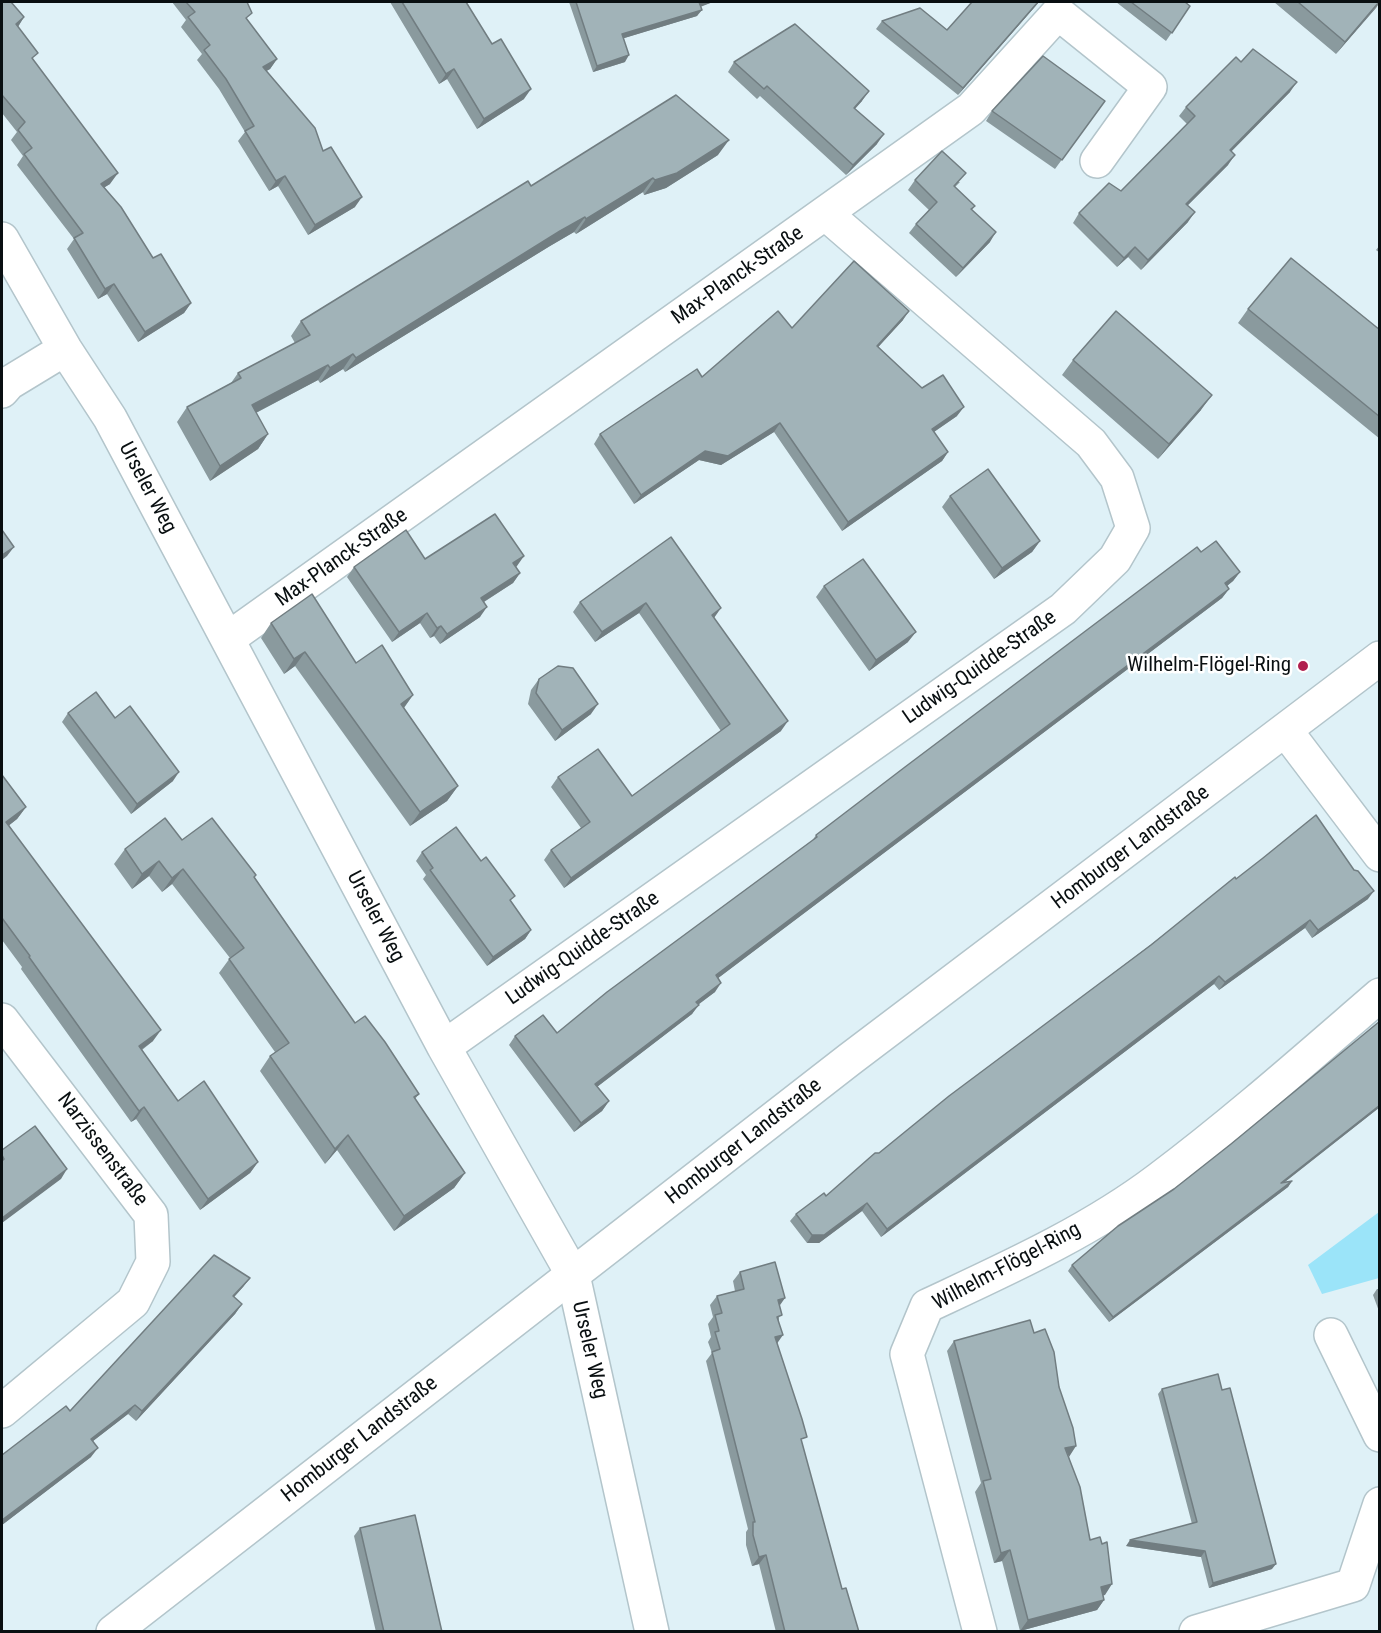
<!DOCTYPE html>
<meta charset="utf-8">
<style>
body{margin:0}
#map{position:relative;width:1381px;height:1633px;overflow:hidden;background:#dff1f7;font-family:"Roboto Condensed",sans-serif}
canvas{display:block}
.frame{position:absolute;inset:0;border:3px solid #090f11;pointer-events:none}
</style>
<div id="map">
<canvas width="1381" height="1633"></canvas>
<div class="frame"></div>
</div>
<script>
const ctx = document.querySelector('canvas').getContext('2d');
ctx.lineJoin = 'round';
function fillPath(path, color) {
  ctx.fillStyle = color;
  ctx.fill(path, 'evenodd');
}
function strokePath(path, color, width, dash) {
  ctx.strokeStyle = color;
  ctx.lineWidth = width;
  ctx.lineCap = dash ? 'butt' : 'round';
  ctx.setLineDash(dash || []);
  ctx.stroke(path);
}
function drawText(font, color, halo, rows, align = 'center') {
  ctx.font = font + ' "Roboto Condensed",sans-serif';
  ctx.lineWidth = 5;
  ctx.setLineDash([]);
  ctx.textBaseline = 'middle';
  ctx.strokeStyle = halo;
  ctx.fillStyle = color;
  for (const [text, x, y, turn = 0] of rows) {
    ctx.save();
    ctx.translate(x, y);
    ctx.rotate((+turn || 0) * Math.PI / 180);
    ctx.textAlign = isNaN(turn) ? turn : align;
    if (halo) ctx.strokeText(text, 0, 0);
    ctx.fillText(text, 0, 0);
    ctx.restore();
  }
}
const green = new Path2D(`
 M1379,1212V1278L1322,1294L1308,1265Z`);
const minor = new Path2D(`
 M2,239L65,349L110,418L444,1047L573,1275L652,1632
 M2,391L9,383L65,349
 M229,638L971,109L1058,13L1150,87L1097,161
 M1286,731L1380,855
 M2,1020L151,1215L153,1262L133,1302L2,1411
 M444,1047L1063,609L1115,559L1133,528L1117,478L1091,443L826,214
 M1331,1335L1380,1435
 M980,1632L907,1354L927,1306C1006,1269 1089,1232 1159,1179C1235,1122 1307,1058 1380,995
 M1196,1632L1353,1585L1380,1504`);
const tertiary = new Path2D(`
 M113,1632L850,1059L1380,658`);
const wall = new Path2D(`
 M2,2L24,17L18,27L33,60L110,184L104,187L153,258L191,303L184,313L138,342L107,294L98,299L67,249L74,239L17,165L23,156L11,140L17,132L2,113Z
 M172,2H247V20L277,59L270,69L266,71L323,151L355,207L308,235L278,186L269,191L238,141L245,132L219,89L197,60L202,54L181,27L186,20Z
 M390,2H466L524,99L477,129L447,79L439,84Z
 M569,2H713L701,6L697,16L624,38L625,62L593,72Z
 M972,2H1039L958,95L876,29L882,21L947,30Z
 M1116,2H1185L1190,6L1166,41Z
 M1274,2H1380L1336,54Z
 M734,62L862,101L855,109L877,144L846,175L760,96L757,99L728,72Z
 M1241,62L1290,92L1231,151L1228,165L1188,205V222L1141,270L1128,257L1117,267L1073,223L1079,213L1121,191L1187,124L1179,116L1186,107Z
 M1105,101L1055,169L986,121L992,111Z
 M718,155L666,188L644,195L643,192L576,234L574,232L550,246L345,372L343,369L320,383L318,380L256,413L268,434L258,449L210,481L177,422L187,407L231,383L238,373L295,343L291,336L301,321L531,186Z
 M915,180L960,182L955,187L975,206L972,210L990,242L956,277L909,233L916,224L929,210L908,190Z
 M1380,245V253L1376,250Z
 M1248,309L1380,330V439L1238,323Z
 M903,320L878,347L922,388L957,416L934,432L948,452L942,461L842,531L774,432L721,465L699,460L634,504L594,444L600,434L702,377L792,328Z
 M1073,360L1201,410L1158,459L1062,375Z
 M950,496L1040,541L1032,552L994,579L942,507Z
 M671,537L714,618L781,731L564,888L544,860L551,850L581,828L551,787L558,777L632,796L721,731L639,613L595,642L573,612L580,602Z
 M1201,552L1240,572L1233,581L1227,586L1229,589L1222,598L718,978L715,992L698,1004L692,1014L597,1087L609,1101L602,1111L574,1132L509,1045L515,1036L557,1033L812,841L816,835Z
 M425,559L517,566L516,567L520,573L513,583L484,602L480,617L440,644L434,636L430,638L420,623L392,642L347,577L354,567Z
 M824,586L908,642L869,671L816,597Z
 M271,623L356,663L413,695L404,708L458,786L447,801L410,826L295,666L284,674L261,638Z
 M539,679L591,714L555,741L528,704L531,690Z
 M68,713L115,718L173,781L131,814L62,722Z
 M2,775L26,807L17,819L9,825L153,1041L142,1050L178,1101L258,1162L250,1173L200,1210L136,1119L131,1122L21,969L22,967L2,940Z
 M182,840L255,878L355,1023L419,1094L415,1099L465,1173L454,1188L394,1231L337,1150L325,1164L260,1071L270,1056L275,1052L219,973L230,958L172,884L162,892L149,876L132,889L114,864L125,849Z
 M422,852L481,861L531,930L525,939L487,966L423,879L426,875L416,861Z
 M1236,879L1368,899L1312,938L1305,928L1219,990L1214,984L881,1237L862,1211L819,1243H807L790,1221L796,1214L826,1196L879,1153Z
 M1380,1107L1285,1182L1292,1181L1288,1187L1109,1322L1068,1271L1072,1265Z
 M740,1272L780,1306L777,1344L802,1443L842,1589L859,1632H776L759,1564L752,1566L746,1545V1532L748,1529L706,1361L712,1353L708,1342L711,1337L708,1324L713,1317L710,1305L717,1296L735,1291L733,1281Z
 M250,1278L243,1287L234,1297L242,1304L235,1314L136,1421L128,1414L93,1441L91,1457L2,1525V1455L70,1411Z
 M1377,1289H1380V1314L1373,1295Z
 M954,1341L1069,1457L1105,1595H1103L1104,1600L1097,1610L1020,1631L1002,1561L994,1563L975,1492L981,1483L947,1351Z
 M1162,1389L1272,1569L1209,1588L1201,1557L1126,1546L1192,1524L1158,1394Z
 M360,1528L442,1632H376L354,1536Z`);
const shadedWall = new Path2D(`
 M699,2H713L695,9Z
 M1038,2H1039L958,95L963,88Z
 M1380,2L1376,8L1336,54L1345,42Z
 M702,10L697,16L618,40L622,34Z
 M24,17L17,28L16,24Z
 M629,55L625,62L593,72L597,66Z
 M277,59L270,69L256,77L263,67Z
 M454,69L447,79L439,84L446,74Z
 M1297,82L1290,92L1223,160L1230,150Z
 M531,89L524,99L477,129L484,119Z
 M869,91L862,101L847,117L854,108Z
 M884,134L877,144L846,175L853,165Z
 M729,140L718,155L666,188L644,195L655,180Z
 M1235,155L1228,165L1179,214L1186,204Z
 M118,173L110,184L94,194L101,184Z
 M285,176L278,186L269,191L276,181Z
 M653,178L643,192L576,234L586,219Z
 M362,197L355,207L308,235L315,225Z
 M1195,212L1188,222L1141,270L1148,260Z
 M585,217L574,232L550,246L345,372L356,358L560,231Z
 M996,232L990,242L956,277L963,268Z
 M1135,247L1128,257L1117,267L1124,258Z
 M114,284L107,294L98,299L105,289Z
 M191,303L184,313L138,342L145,332Z
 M909,311L903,320L871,355L877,346Z
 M353,354L343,369L320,383L330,368Z
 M328,365L318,380L242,420L252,405Z
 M1212,395L1201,410L1158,459L1169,444Z
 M964,407L957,416L925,438L932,429Z
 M780,423L774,432L721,465L699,460L634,504L641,495L705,451Z
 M268,434L258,449L210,481L220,466Z
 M948,452L942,461L842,531L848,522Z
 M1040,541L1032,552L994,579L1002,568Z
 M14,547L7,556L2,560V555Z
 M524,556L517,566L506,573L513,563Z
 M1240,572L1233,581L1218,593L1225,583Z
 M520,573L513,583L474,608L481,598Z
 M1229,589L1222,598L709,985L716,975Z
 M646,603L639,613L595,642L602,632Z
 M487,607L480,617L440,644L447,634Z
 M721,608L714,618L712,615Z
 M427,613L420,623L392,642L399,632Z
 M441,626L434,636L430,638L437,628Z
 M916,632L908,642L869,671L876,660Z
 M305,652L295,666L284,674L294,659Z
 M413,695L402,710L401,704Z
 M598,704L591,714L555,741L562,730Z
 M788,721L781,731L564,888L571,878Z
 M179,772L173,781L131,814L137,804Z
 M458,786L447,801L410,826L420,812Z
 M26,807L17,819L2,831L6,822Z
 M159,861L149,876L132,889L142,874Z
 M183,869L172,884L162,892L172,878Z
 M1374,891L1368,899L1312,938L1318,930Z
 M1310,920L1305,928L1219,990L1225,982Z
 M531,930L525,939L487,966L493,957Z
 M1219,976L1214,984L881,1237L887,1229Z
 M721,983L715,992L690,1011L696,1002Z
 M699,1005L692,1014L589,1093L595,1084Z
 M161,1030L153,1041L131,1057L139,1046Z
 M609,1101L602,1111L574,1132L581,1123Z
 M1380,1105V1107L1277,1188L1281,1183Z
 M144,1107L136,1119L131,1122L139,1111Z
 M348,1135L337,1150L325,1164L335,1149Z
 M258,1162L250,1173L200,1210L208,1199Z
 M67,1169L61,1179L2,1223V1218Z
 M465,1173L454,1188L394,1231L404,1216Z
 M1292,1181L1288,1187L1109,1322L1113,1317Z
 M867,1203L862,1211L819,1243H807L812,1235Z
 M250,1278L243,1287L226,1306L233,1296Z
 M785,1298L778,1308V1300Z
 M242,1304L235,1314L136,1421L142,1411Z
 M783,1335L776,1345L775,1337Z
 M135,1405L128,1414L84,1448L91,1439Z
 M1076,1446L1069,1457L1065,1448Z
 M98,1448L91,1457L2,1525V1520Z
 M1130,1540L1205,1551L1201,1557L1126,1546Z
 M1010,1550L1002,1561L994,1563L1001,1553Z
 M766,1555L759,1564L752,1566L759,1557Z
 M1276,1564L1272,1569L1209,1588L1213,1583Z
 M1112,1584L1105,1595L1094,1598L1101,1587Z
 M1104,1600L1097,1610L1020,1631L1028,1620Z`);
const building = new Path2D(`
 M2,2H11L24,17L16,24L38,53L32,58L118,173L101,184L121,207L153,258L161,254L191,303L145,332L114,284L105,289L74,238L83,233L24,154L32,148L18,130L25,122L2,95Z
 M186,2H247L252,13L246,18L277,59L263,67L315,128L323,151L331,147L362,197L315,225L285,176L276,181L245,131L254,126L226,79L204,50L210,45L188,17L195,12Z
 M402,2H466L492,44L501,39L531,89L484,119L454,69L446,74Z
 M576,2H701H699L702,10L622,34L629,55L597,66Z
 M972,2H1038L963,88L882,21L920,8L947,30Z
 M1131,2H1185L1190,6L1172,33Z
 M1298,2H1379L1345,42Z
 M795,24L869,91L854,108L884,134L853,165L767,86L764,89L734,62Z
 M1253,49L1297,82L1230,150L1235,155L1186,204L1195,212L1148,260L1135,247L1124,258L1079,213L1109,183L1121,191L1195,116L1186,107L1236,57L1241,62Z
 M1043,56L1105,101L1062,160L992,111Z
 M676,95L729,140L677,173L655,180L653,178L586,219L585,217L560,231L356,358L353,354L330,368L328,365L252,405L268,434L220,466L187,407L241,378L238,373L310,335L301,321L528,181L531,186Z
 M942,151L966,173L954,186L975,206L971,209L996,232L963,268L916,224L937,202L915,180Z
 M1291,258L1380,330V417L1248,309Z
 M854,261L909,311L877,346L922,388L943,375L964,407L932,429L948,452L848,522L780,423L728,456L705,451L641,495L600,434L697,369L702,377L778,311L792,328Z
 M1116,311L1212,395L1169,444L1073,360Z
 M988,469L1040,541L1002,568L950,496Z
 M495,514L524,556L513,563L520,573L481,598L487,607L447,634L441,626L437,628L427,613L399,632L354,567L406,530L425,559Z
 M2,530L14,547L2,555Z
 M671,537L721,608L712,615L788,721L571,878L551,850L590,822L558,777L598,749L632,796L730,724L646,603L602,632L580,602Z
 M1216,541L1240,572L1225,583L1229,589L716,975L721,983L696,1002L699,1005L595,1084L609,1101L581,1123L515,1036L543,1015L557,1033L607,992L817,837L816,835L905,767L1197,547L1201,552Z
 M863,559L916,632L876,660L824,586Z
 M312,594L356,663L382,645L413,695L401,704L458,786L420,812L305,652L294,659L271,623Z
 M558,666L573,668L598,704L562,730L536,693L539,679Z
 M96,692L115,718L130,706L179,772L137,804L68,713Z
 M2,775L26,807L6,822L161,1030L139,1046L178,1101L204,1081L258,1162L208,1199L144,1107L139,1111L29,957L30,956L2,918Z
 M1316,815L1354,870L1358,871L1374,891L1318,930L1310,920L1225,982L1219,976L887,1229L867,1203L824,1235H812L796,1214L824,1193L826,1196L875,1153H879L949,1096L1151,945L1235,877L1236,879L1263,858Z
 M165,818L182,840L212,818L256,875L254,877L355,1023L365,1016L385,1042L419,1094L414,1097L465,1173L404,1216L348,1135L335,1149L270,1056L289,1043L229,959L244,948L183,869L172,878L159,861L142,874L125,849Z
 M456,827L481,861L486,857L515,896L510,900L531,930L493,957L430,870L433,868L422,852Z
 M1380,1021V1105L1281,1183L1292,1181L1113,1317L1072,1265L1118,1226L1174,1189L1231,1144Z
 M35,1126L67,1169L2,1218V1161L4,1159L2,1155V1150Z
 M214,1255L250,1278L233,1296L242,1304L142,1411L135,1405L91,1439L98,1448L2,1520V1455L66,1406L70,1411Z
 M775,1262L785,1298L778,1300L782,1315L777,1317L783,1335L775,1337L802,1419L807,1437L801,1439L842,1589L846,1588L859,1632H785L766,1555L759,1557L753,1535V1522H755L712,1352L720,1349L715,1332L719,1331L715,1315L722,1313L717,1296L744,1289L740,1272Z
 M1030,1320L1034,1333L1045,1329L1054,1352L1059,1387L1073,1428L1076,1446L1065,1448L1080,1487L1090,1540L1100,1537L1102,1544L1107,1542L1112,1584L1101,1587L1104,1600L1028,1620L1010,1550L1001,1553L983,1481L991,1479L954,1341Z
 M1218,1374L1222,1390L1230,1388L1276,1564L1213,1583L1205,1551L1130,1540L1197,1522L1162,1389Z
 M415,1515L442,1632H384L360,1528Z`);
const markers = [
 [1303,666,6,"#b01f4e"]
];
const streetNames = [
 ["Max-Planck-Straße",738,276,-35],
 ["Urseler Weg",147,488,62],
 ["Max-Planck-Straße",342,558,-35],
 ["Ludwig-Quidde-Straße",980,668,-35],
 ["Homburger Landstraße",1131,848,-37],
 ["Urseler Weg",375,917,62],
 ["Ludwig-Quidde-Straße",583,949,-35],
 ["Homburger Landstraße",744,1142,-38],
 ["Narzissenstraße",102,1150,53],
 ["Wilhelm-Flögel-Ring",1007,1267,-28],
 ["Urseler Weg",589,1350,77],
 ["Homburger Landstraße",360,1440,-38]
];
const poiNames = [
 ["Wilhelm-Flögel-Ring",1291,666]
];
fillPath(green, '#9be4f9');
strokePath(minor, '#b3c5cb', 36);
strokePath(tertiary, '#b3c5cb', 36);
strokePath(minor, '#fff', 33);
strokePath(tertiary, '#fff', 33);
fillPath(wall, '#8a9a9e');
fillPath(shadedWall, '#717d81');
fillPath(building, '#a1b3b8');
strokePath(building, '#717d81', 1.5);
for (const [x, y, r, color] of markers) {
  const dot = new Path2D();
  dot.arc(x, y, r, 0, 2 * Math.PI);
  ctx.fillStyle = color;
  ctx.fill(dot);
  strokePath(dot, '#fff', 2);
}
drawText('21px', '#090f11', '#fff', streetNames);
drawText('21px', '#090f11', '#fff', poiNames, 'right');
</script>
